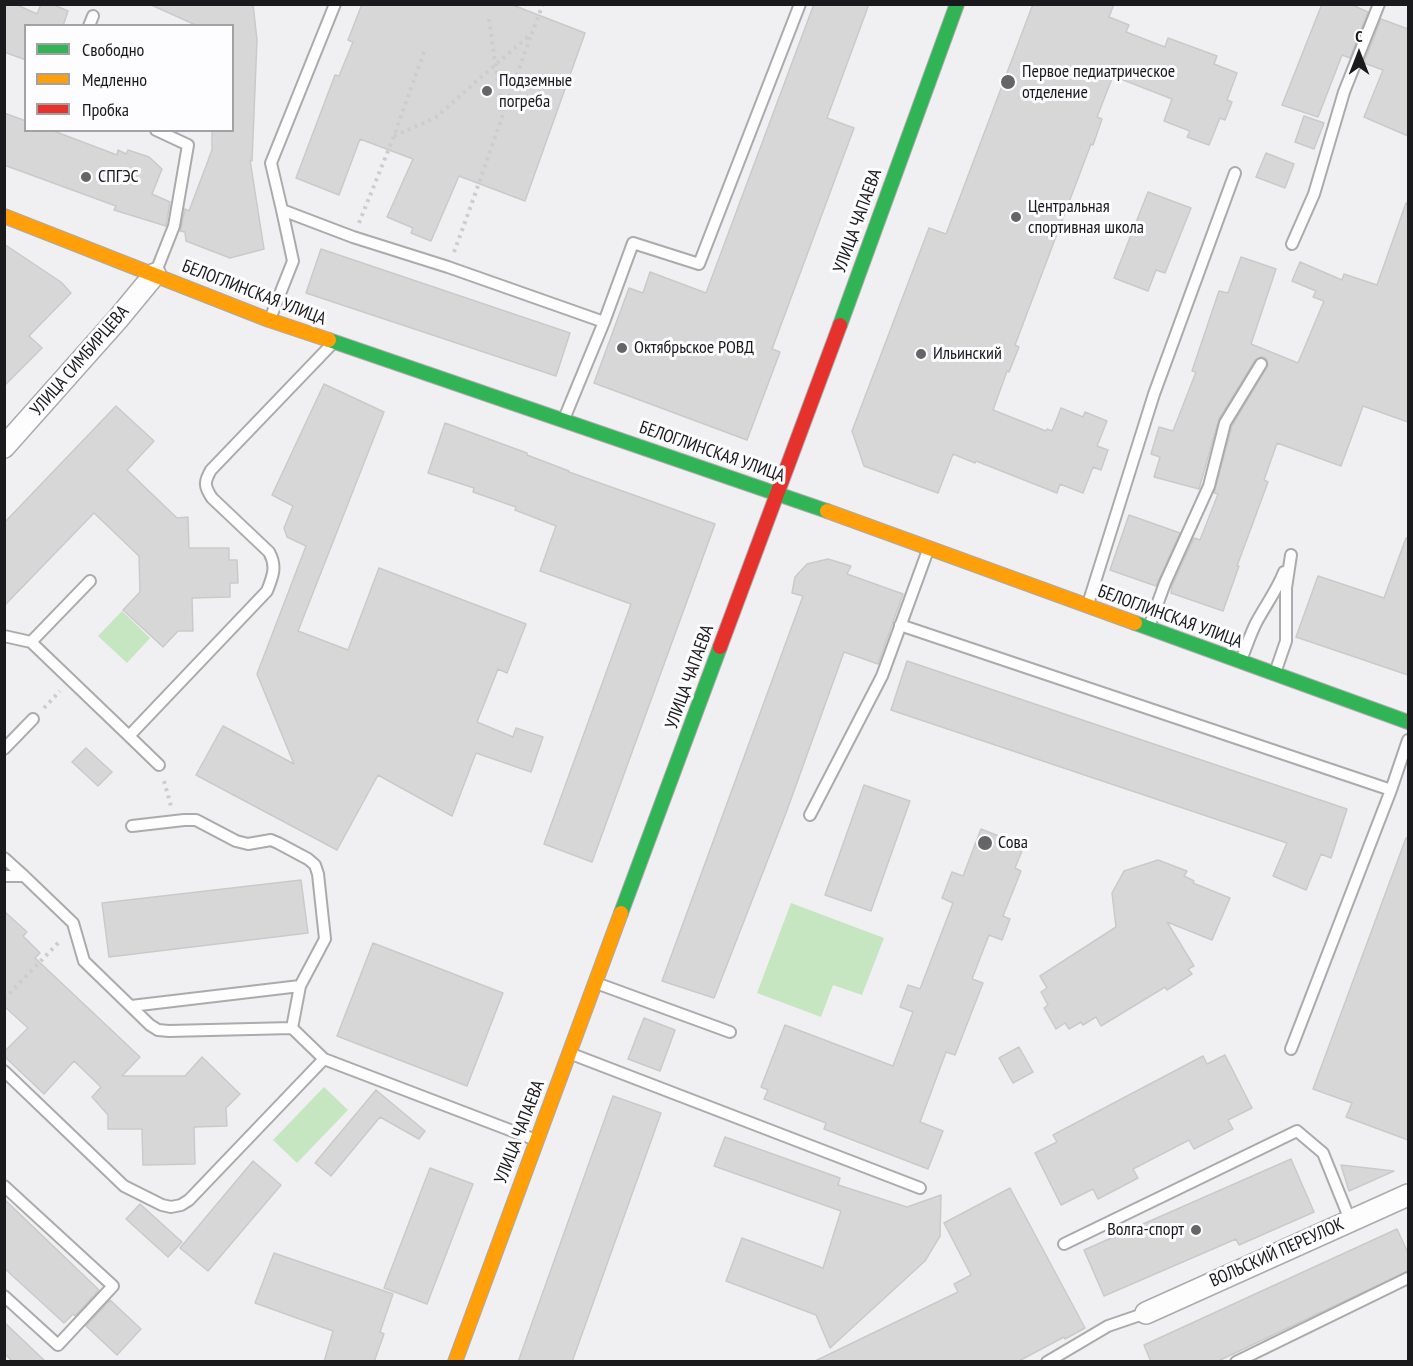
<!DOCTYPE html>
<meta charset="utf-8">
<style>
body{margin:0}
#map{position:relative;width:1413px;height:1366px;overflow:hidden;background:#f0eff2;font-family:"PT Sans Narrow",sans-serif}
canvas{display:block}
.frame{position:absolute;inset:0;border:6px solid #1a191b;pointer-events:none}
.legend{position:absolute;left:24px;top:24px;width:210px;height:108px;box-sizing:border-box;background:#fdfcff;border:2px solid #a2a1a4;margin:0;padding:8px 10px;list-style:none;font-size:18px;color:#1a191b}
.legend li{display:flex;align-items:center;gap:12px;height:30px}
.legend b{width:30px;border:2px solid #a2a1a4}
.north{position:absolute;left:1329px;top:24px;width:60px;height:60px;-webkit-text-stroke:4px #fdfcff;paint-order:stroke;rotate:0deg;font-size:16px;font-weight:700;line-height:24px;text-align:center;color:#1a191b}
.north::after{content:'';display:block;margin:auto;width:21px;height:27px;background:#1a191b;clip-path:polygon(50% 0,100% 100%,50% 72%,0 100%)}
</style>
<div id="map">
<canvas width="1413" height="1366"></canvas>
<div class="frame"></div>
<ul class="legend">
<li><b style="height:8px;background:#30b455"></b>Свободно</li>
<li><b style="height:8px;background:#ff9f0a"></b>Медленно</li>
<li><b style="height:8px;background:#e5322d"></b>Пробка</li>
</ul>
<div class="north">С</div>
</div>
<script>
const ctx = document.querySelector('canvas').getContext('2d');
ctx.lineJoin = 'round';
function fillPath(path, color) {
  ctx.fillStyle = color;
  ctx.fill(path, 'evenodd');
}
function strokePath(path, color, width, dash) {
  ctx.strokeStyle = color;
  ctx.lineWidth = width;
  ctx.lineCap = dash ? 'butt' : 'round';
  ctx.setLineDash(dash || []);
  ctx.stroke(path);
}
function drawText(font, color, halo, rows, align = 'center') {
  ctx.font = font + ' "PT Sans Narrow",sans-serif';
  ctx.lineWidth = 6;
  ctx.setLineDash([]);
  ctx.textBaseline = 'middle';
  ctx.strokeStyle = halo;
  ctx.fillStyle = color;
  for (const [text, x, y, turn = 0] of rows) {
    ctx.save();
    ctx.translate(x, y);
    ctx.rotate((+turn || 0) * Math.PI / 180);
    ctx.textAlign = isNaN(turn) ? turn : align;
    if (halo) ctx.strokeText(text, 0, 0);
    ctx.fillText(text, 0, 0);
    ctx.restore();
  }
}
const green = new Path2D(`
 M122,611L150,638L127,663L98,636Z
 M791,903L884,938L862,995L833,985L821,1017L757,993Z
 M324,1087L348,1110L297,1163L273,1140Z`);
const building = new Path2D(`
 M4,4H15L37,14L41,4H52L68,11L63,26H26V60L4,52Z
 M149,4H253L257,40L252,161L250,160L264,249L230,258L186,241L185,232L180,231L185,209L189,211L212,150V130H232V26H198Z
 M362,4H510L585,33L525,201L459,176L431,241L411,233L413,228L387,217L413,159L360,139L339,195L296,178L335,75L339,76L353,42L348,40Z
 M814,4H869L827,118L854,128L772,349L780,352L747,440L594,383L629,288L643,293L650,272L706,293Z
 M1033,4H1114L1109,17L1129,25L1126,32L1165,47L1168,38L1217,56L1214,64L1237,73L1227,100L1232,102L1225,120L1220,118L1209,145L1187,137L1190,131L1164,121L1172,99L1113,76L1097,117L1102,119L1093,145L1091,144L1015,345L1019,347L1009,372L1007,371L993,410L1046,431L1047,429L1052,431L1061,408L1083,417L1085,412L1107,421L1097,446L1108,450L1101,470L1093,467L1083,493L1060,484L1057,493L976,461L975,463L953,454L938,493L864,466L852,431L929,228L946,234Z
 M1322,4H1350L1368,12L1350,58L1342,55L1318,117L1282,105Z
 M1381,19L1408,29V136L1364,117L1383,70L1364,63Z
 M4,113L26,121V130H51L117,155L118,150L126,154L128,150L149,157L162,169L152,194L170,202L166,226L114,210L116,206L4,165Z
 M1304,116L1324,123L1314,149L1295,142Z
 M1266,153L1294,164L1285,188L1256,177Z
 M1148,192L1191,208L1165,273L1156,270L1148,291L1114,278Z
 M1406,203L1408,204V422L1363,406L1341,466L1277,443L1264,480L1268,482L1237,566H1239L1223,611L1171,593L1172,586L1194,538L1200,540L1218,494L1214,493L1232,426L1268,365L1267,360L1264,357H1261L1255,360L1219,419L1199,489L1154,477L1160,457L1151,454L1159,427L1173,431L1196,372L1192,371L1219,291L1228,293L1241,257L1276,269L1251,344L1298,363L1324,301L1313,297L1316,291L1292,281L1300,262L1342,280L1344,274L1377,285Z
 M4,244L61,282L71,293L29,336L42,348L4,386Z
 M321,249L570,333L556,376L306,293Z
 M324,384L384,412L298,631L348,650L379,568L526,624L507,673L498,669L477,722L513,737L516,728L543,737L531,772L476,753L452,816L378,775L337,850L196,775L223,726L294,764L257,674L306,546L287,537L284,528L293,506L272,495Z
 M116,406L154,441L127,470L177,518L188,517L189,548H229V560H237L238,583H230V597L192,598L193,631H178L163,647L123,610L140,592L139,556L94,513L4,606V523Z
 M445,423L527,453V455L569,471V472L715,524L592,862L544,844L631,604L540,571L556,526L515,510L516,507L473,492L474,488L428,473Z
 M1129,515L1180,533L1156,586L1110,570Z
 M1406,538L1408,539V675L1296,637L1318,576L1384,598Z
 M828,559L851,566L847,574L903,594L878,664L844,652L786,813L714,998L662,981L803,596L792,593L795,577L807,564Z
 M907,661L1347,809L1331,858L1321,854L1306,890L1273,876L1287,843L891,710Z
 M86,748L112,772L98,786L72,762Z
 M864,785L910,801L871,911L825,895Z
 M981,829L1024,846L1015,868L1021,871L1003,916L1010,919L1002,940L989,935L972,979L983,983L955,1055L946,1052L920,1122L943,1131L928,1169L824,1129L826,1123L764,1099L768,1090L761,1087L785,1025L893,1066L913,1012L900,1007L908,985L920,989L953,903L942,898L952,872L963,876Z
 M1406,838L1408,839V1140L1346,1117L1352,1103L1313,1089Z
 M1158,860L1187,871L1184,876L1194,881L1193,883L1230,898L1212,940L1167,922L1194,966L1188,969L1192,974L1167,990L1165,987L1101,1026L1096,1017L1083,1025L1081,1022L1069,1029L1065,1023L1056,1029L1044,1008L1048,1005L1041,992L1047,988L1040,976L1116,927L1112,893L1124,871Z
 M301,880L308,933L109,957L102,903Z
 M4,911L27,932L23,936L40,953L35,958L140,1057L122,1076H185L202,1057L240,1094L226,1108L227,1126L194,1127L195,1164L143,1165L142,1129H108V1115L92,1097L101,1087L74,1061L44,1094L4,1056V1052L28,1028L4,1006Z
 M373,943L503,993L467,1086L337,1036Z
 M644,1018L675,1030L660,1071L628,1059Z
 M1019,1047L1033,1072L1013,1083L999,1058Z
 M1225,1055L1252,1108L1228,1120L1233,1129L1194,1149L1189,1140L1133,1169L1138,1178L1098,1199L1093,1189L1061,1205L1035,1153L1057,1142L1053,1135L1203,1056L1207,1064Z
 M376,1090L425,1131L419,1139L380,1117L331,1176L315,1163Z
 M613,1096L661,1113L572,1362H518Z
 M725,1137L840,1178L838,1185L907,1207L941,1195L940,1236L925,1261L830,1348L816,1315L726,1281L742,1238L823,1268L841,1211L714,1166Z
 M1291,1159L1314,1212L1239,1245L1236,1239L1104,1296L1084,1250Z
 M253,1161L281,1185L208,1271L180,1248Z
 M1341,1165L1394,1171L1349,1191Z
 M430,1168L473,1184L427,1304L384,1288Z
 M1010,1188L1085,1328L1065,1339L1064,1337L1017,1362H813L958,1292L954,1284L971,1275L944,1223Z
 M4,1199L99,1290L75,1316L73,1314L64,1323L4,1268Z
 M140,1204L182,1242L168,1257L126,1219Z
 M1397,1229L1408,1253V1271L1216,1362H1151L1144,1345Z
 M274,1253L393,1294L380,1332L384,1334L374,1362H324L333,1331L255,1303Z
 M110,1300L141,1329L117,1355L86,1326Z
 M4,1322L46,1362H13L4,1353Z`);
const path = new Path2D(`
 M489,19L502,112
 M394,136L435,118L487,72L532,33L543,4
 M359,223L394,136L425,49
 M454,252C481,180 505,106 532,33
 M44,708L60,691
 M164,781L171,806
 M4,999L60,941`);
const lane = new Path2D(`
 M335,4L271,163L282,210L353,237L448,267L604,322
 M89,26L93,16
 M1292,244L1314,194L1344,92L1379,4
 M155,274L174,226L188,145L156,130
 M270,319L293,261L282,210
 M564,419L604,322L633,243L699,264L800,4
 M1088,604L1154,394L1235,173
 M900,625L1391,790
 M1149,627L1165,583L1209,486L1225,423L1261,364
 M4,636L31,642L129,736L267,591C273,576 277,566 269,552L212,498C204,486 204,482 211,470L332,344
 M31,642L90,581
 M1241,660C1246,648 1250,635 1256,623C1265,606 1277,590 1284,572
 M1275,673L1286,641V588L1291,555
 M129,736L159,765
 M4,749L33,719
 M810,815L882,676L928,550
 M132,826L184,820H196L236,841L248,844L271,840L278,843L308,859L315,865L318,874L325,939L300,986L292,1028
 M4,858L24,876
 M4,876H24L73,923L84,961L150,1025L158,1030L169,1031L292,1028L324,1059L536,1140
 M596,983L730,1032
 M131,1006L300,986
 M1291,1049L1391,790L1408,740
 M569,1053L920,1188
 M4,1071L124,1186L162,1205L171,1207L181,1205L189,1200L324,1059
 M4,1186L113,1286L58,1345L4,1296
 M1064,1244L1297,1131L1323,1153L1350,1220
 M1047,1362L1108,1326L1146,1313
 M1236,1362L1408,1278`);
const street = new Path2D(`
 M4,447L117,320L155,274
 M1146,1313L1408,1195`);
const fast = new Path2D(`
 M840,325L957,4
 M329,340L827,511
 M1135,623L1408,722
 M621,913L720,647`);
const slow = new Path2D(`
 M4,216L269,320L329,340
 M827,511L1135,623
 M455,1362L621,913`);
const jam = new Path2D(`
 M720,647L840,325`);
const markers = [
 [1008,82,8,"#656466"],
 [487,91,6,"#656466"],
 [86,177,6,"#656466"],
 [1016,217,6,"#656466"],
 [622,348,6,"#656466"],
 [921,354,6,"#656466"],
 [985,843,8,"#656466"],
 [1196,1230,6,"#656466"]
];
const poiNames = [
 ["Первое педиатрическое",1022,72],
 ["отделение",1022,93],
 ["Подземные",499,81],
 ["погреба",499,102],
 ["СПГЭС",98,177],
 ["Центральная",1028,207],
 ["спортивная школа",1028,228],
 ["Октябрьское РОВД",634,348],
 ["Ильинский",933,354],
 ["Сова",998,843],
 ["Волга-спорт",1184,1230,"right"]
];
const streetNames = [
 ["УЛИЦА ЧАПАЕВА",858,221,-70],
 ["БЕЛОГЛИНСКАЯ УЛИЦА",254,293,21],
 ["УЛИЦА СИМБИРЦЕВА",80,361,-49],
 ["БЕЛОГЛИНСКАЯ УЛИЦА",712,452,19],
 ["БЕЛОГЛИНСКАЯ УЛИЦА",1170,617,20],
 ["УЛИЦА ЧАПАЕВА",690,677,-70],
 ["УЛИЦА ЧАПАЕВА",520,1132,-69],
 ["ВОЛЬСКИЙ ПЕРЕУЛОК",1277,1253,-24]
];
fillPath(green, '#c6e6c1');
fillPath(building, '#d8d7d7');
strokePath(building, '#cbcaca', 1.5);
strokePath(lane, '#abaaac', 14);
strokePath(street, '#abaaac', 24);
strokePath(fast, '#abaaac', 16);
strokePath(slow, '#abaaac', 16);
strokePath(jam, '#abaaac', 16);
strokePath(path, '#cecdce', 4, [3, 4.5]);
strokePath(lane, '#fdfdfd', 10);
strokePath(street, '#fdfdfd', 21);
strokePath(fast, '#30b455', 14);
strokePath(slow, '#ff9f0a', 14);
strokePath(jam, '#e5322d', 14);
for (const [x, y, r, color] of markers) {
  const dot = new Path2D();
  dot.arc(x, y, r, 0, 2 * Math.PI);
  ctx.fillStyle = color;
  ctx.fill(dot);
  strokePath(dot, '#fdfcff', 2);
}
drawText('18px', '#1a191b', '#fdfcff', poiNames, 'left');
drawText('18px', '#1a191b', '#fdfcff', streetNames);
</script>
